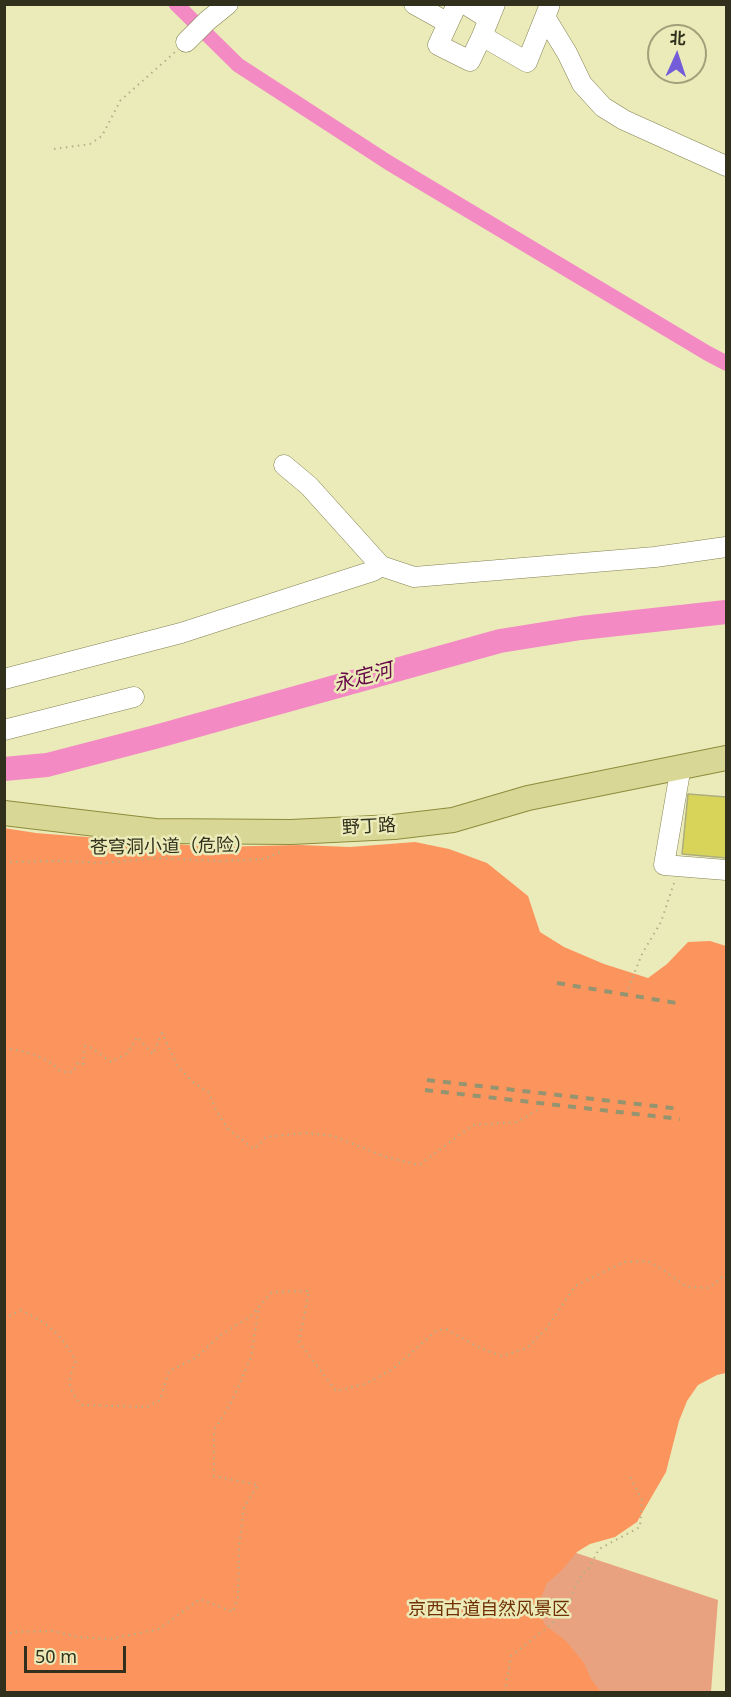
<!DOCTYPE html>
<meta charset="utf-8">
<style>
body{margin:0}
#map{position:relative;width:731px;height:1697px;overflow:hidden;background:#ebebb9;font-family:"Noto Sans","Noto Sans SC",sans-serif}
canvas{display:block}
.frame{position:absolute;inset:0;border:6px solid #30301c;pointer-events:none}
.north{position:absolute;left:647px;top:24px;width:60px;height:60px;box-sizing:border-box;background:#ebebb9;border:2px solid #a0a07a;border-radius:50%;rotate:3deg;font-size:16px;font-weight:700;line-height:24px;text-align:center;color:#30301c}
.north::after{content:'';display:block;margin:auto;width:21px;height:27px;background:#735dd8;clip-path:polygon(50% 0,100% 100%,50% 72%,0 100%)}
.scale{position:absolute;left:24px;top:1646px;width:102px;height:27px;box-sizing:border-box;border:3px solid #30301c;border-top:0;padding-left:8px;font-size:18px;line-height:21px;white-space:nowrap;color:#30301c;-webkit-text-stroke:4px #ebebb9;paint-order:stroke}
</style>
<div id="map">
<canvas width="731" height="1697"></canvas>
<div class="frame"></div>
<div class="north">北</div>
<div class="scale">50 m</div>
</div>
<script>
const ctx = document.querySelector('canvas').getContext('2d');
ctx.lineJoin = 'round';
function fillPath(path, color) {
  ctx.fillStyle = color;
  ctx.fill(path, 'evenodd');
}
function strokePath(path, color, width, dash) {
  ctx.strokeStyle = color;
  ctx.lineWidth = width;
  ctx.lineCap = dash ? 'butt' : 'round';
  ctx.setLineDash(dash || []);
  ctx.stroke(path);
}
function drawText(font, color, halo, rows, align = 'center') {
  ctx.font = font + ' "Noto Sans","Noto Sans SC",sans-serif';
  ctx.lineWidth = 5;
  ctx.setLineDash([]);
  ctx.textBaseline = 'middle';
  ctx.strokeStyle = halo;
  ctx.fillStyle = color;
  for (const [text, x, y, turn = 0] of rows) {
    ctx.save();
    ctx.translate(x, y);
    ctx.rotate((+turn || 0) * Math.PI / 180);
    ctx.textAlign = isNaN(turn) ? turn : align;
    if (halo) ctx.strokeText(text, 0, 0);
    ctx.fillText(text, 0, 0);
    ctx.restore();
  }
}
const green = new Path2D(`
 M480,1521L718,1600L711,1692H178Z`);
const forest = new Path2D(`
 M4,828L36,833L212,847L300,845L350,847L415,842L449,849L487,863L528,896L540,932L564,947L604,964L648,978L667,964L688,942L710,941L726,946V1373L717,1375L698,1385L687,1401L679,1421L666,1472L637,1522L615,1537L590,1544L577,1552L561,1571L547,1583L537,1607L545,1625L566,1641L584,1663L591,1679L601,1692H5Z`);
const canal = new Path2D(`
 M176,4L238,65L389,163L707,353L726,363`);
const river = new Path2D(`
 M4,769L47,765L155,737L500,641L581,628L726,612`);
const building = new Path2D(`
 M688,794L726,797V858L682,854Z`);
const path = new Path2D(`
 M54,149L90,144L102,136L120,101L175,52
 M4,862L58,861L104,863L156,858L221,861L264,859L280,852
 M626,994L642,954L661,922L674,883
 M4,1048C26,1051 47,1056 61,1072H73L78,1063L83,1064L85,1046L92,1048L111,1062L128,1053L137,1037L153,1054L162,1033L178,1067L194,1083L209,1093L215,1108L227,1128L254,1149L266,1137L306,1133L333,1136L386,1157L419,1165L473,1125L517,1122L537,1110
 M4,1319L21,1310C52,1326 58,1331 76,1361C67,1381 67,1389 82,1405L147,1407L160,1400L169,1371L197,1357L219,1336L252,1315L272,1292L309,1291L299,1342L336,1391L365,1384L393,1369L436,1331L446,1329L480,1348L502,1356L527,1348L547,1328L575,1286L624,1262L647,1261L662,1269L687,1287L709,1288L726,1274
 M4,1635L14,1632L54,1631L77,1637L110,1639L159,1629L200,1599L233,1612L238,1597L239,1548L244,1507L258,1485L214,1476V1430L232,1401L251,1357L259,1306
 M39,1692H79
 M505,1692L511,1656L558,1619L570,1603L573,1591L582,1574L589,1568L599,1549L640,1527L642,1500L630,1477`);
const minor = new Path2D(`
 M414,4L448,23
 M457,4L438,45L470,61L482,36
 M465,4L489,19
 M495,4L482,36L527,62L549,7
 M545,17L567,53L582,84L603,107L624,120L726,166
 M186,42L207,21L228,4
 M284,465L309,486L381,566L414,577L655,557L726,547
 M4,679L181,633L373,571L381,566
 M4,730L134,697
 M681,766L664,865L726,870`);
const major = new Path2D(`
 M4,813L155,831L291,832L394,827L453,820L528,798L726,758`);
const rail = new Path2D(`
 M557,983L676,1003
 M427,1080L681,1109
 M425,1090L680,1119`);
const streetNames = [
 ["野丁路",369,827,-3],
 ["苍穹洞小道（危险）",171,847,-1]
];
const parkNames = [
 ["京西古道自然风景区",489,1610]
];
const waterNames = [
 ["永定河",363,678,-15]
];
fillPath(green, '#e9a27f');
fillPath(forest, '#fc945e');
strokePath(canal, '#f38ac3', 15);
strokePath(river, '#f38ac3', 24);
fillPath(building, '#d8d45a');
strokePath(building, '#adad7d', 1.5);
strokePath(minor, '#838253', 21);
strokePath(major, '#8d8b3c', 26);
strokePath(path, '#b1b188', 2, [1.5, 4.5]);
strokePath(minor, '#fff', 20);
strokePath(major, '#d9d795', 24);
strokePath(rail, '#949470', 4, [8, 8]);
drawText('18px', '#30301c', '#ebebb9', streetNames);
drawText('18px', '#702f04', '#ebebb9', parkNames);
drawText('italic 20px', '#670847', '#ebebb9', waterNames);
</script>
